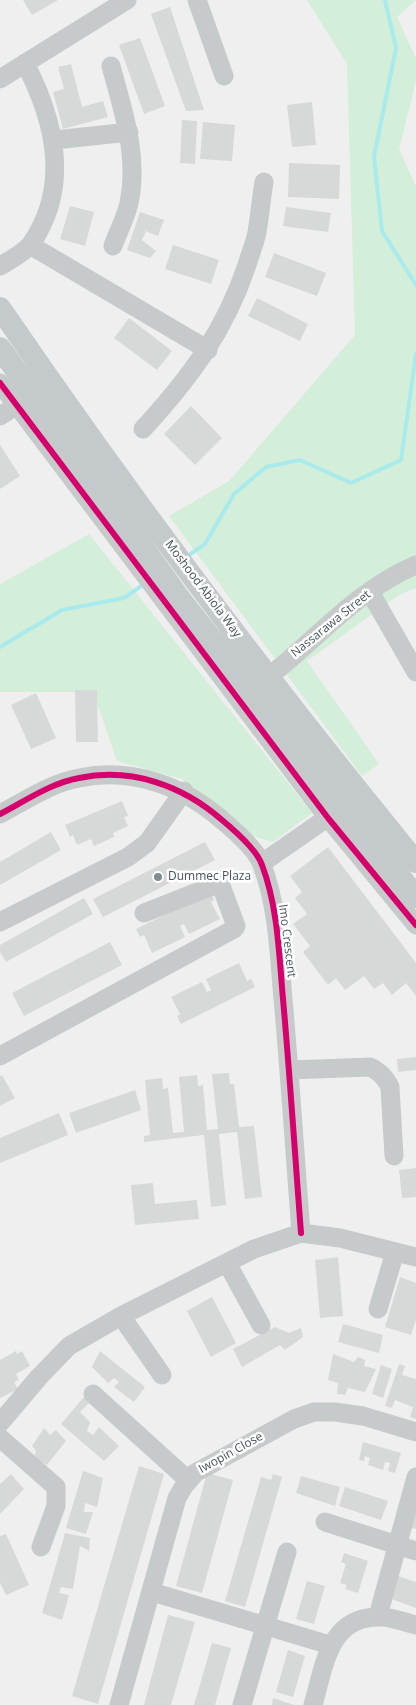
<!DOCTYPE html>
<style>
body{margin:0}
canvas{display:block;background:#f0efef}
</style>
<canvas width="416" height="1705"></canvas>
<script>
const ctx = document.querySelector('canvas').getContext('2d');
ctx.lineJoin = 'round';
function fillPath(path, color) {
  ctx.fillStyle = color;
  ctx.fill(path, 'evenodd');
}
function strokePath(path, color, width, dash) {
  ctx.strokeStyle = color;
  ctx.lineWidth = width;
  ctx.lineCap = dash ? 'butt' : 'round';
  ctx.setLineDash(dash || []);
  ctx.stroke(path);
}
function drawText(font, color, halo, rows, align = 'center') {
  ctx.font = font + ' "Open Sans",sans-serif';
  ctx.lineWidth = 5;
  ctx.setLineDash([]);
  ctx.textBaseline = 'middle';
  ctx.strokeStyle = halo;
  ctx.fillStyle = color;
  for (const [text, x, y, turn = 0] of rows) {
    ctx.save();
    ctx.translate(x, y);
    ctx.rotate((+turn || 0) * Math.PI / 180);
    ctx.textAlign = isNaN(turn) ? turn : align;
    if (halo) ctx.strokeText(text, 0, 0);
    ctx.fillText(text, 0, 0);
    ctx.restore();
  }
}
const green = new Path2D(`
 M307,0H416L397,17L416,58V81L399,149L416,186V588L399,595L307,661L379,764L362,776L169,516L229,481L355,335L347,64Z
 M89,534L312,813L273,842L253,836L182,779L117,761L93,692H0V584Z`);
const stream = new Path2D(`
 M385,0L396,48L374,157L382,231L416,285
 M186,557L205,544L234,494L266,467L300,460L351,483L401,460L416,354
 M0,647L62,610L124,598L144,584`);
const building = new Path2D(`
 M23,0H58L32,15Z
 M170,7L204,110L186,111L151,14Z
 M140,38L165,106L144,114L119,45Z
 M71,64L82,107L103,101L108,117L63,129L53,92L64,89L58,67Z
 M312,102L316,145L292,147L287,105Z
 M182,120L197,121L195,164L180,163Z
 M203,122L235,125L232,161L200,159Z
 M289,163L340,165L339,199L288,197Z
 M70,206L94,212L85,246L60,239Z
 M286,207L331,213L328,232L283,226Z
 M140,212L164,220L158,236L146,231L142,240L156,251L150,258L127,250Z
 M173,245L219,260L211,284L165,269Z
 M274,253L326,273L317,296L265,277Z
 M257,298L308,324L300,341L248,316Z
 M129,318L172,351L157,370L114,338Z
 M191,406L222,438L195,465L164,434Z
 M0,445L20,476L0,489Z
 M75,690H97L98,742H76Z
 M36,693L56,738L31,749L11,705Z
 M122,801L128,816L124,817L128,826L113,833L114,837L94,846L91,839L77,845L73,835L70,837L65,825Z
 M51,832L61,850L0,885V862Z
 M205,842L215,860L103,917L93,899Z
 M328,847L416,963V996L406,983L392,995L383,983L374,989L364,976L345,990L336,978L328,985L303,952L310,946L293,924L307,914L295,898L302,892L290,876Z
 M211,892L214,900L211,902L220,919L189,934L184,924L180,926L185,937L152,953L144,935L140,937L136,929Z
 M84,898L93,914L6,962L0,952V945Z
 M110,942L122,965L24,1016L12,993Z
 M239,963L247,981L251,979L255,987L181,1024L177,1016L180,1014L171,997L202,982L207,992L211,990L206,979Z
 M416,1057V1070L398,1072L397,1059Z
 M229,1073L230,1084H234L239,1127L254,1126L262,1197L245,1199L237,1132L219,1134L226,1205L211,1207L204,1135L144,1142V1136L150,1135L145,1080L162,1078L163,1089L168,1088L173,1133L184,1132L179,1077L197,1075L198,1086L203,1085L207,1130L218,1129L212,1074Z
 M2,1075L15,1098L0,1106V1076Z
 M135,1090L141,1110L76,1133L69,1113Z
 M59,1113L68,1135L0,1163V1138Z
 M416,1168V1197L402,1198L399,1170Z
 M153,1183L155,1204L197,1200L199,1219L135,1225L131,1185Z
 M338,1257L343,1316L320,1318L315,1260Z
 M400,1277L416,1283V1320L411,1335L385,1327Z
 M212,1297L236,1343L211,1357L187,1311Z
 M343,1324L383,1335L379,1353L338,1342Z
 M275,1327L289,1333L301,1328L303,1337L285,1350L280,1345L242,1367L233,1349Z
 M16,1351L17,1354L22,1351L30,1366L16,1374L19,1380L14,1382L18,1389L0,1398V1360Z
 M100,1351L145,1387L134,1402L114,1387L119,1382L114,1378L108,1383L92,1367Z
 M333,1354L354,1362L358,1357L365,1360L364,1366L376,1369L365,1392L348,1388L345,1395L337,1394L338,1383L328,1380Z
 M399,1364L405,1366L402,1375L416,1379V1419L410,1417L413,1407L395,1400L392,1408L385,1406Z
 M381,1365L392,1369L383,1398L372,1394Z
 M84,1397L89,1403L80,1412L90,1422L87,1431L93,1435L99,1427L119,1446L104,1461L61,1424Z
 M44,1428L50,1435L56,1430L66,1441L47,1465L34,1457L36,1451L32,1446Z
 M363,1442L401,1453L395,1473L388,1471L390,1463L385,1462L383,1470L368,1465L370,1458L365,1456L364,1461L359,1460Z
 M139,1466L164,1474L98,1704L72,1696Z
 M83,1471L103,1478L97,1507L85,1503L84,1512H93L86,1534L66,1528Z
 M207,1473L233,1480L202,1593L176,1586Z
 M11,1474L24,1489L0,1514V1484Z
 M273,1474L282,1477L245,1607L225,1601L261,1477L271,1480Z
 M301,1476L340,1487L335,1506L296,1493Z
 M345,1487L388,1501L381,1520L339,1506Z
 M416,1511V1529L408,1527Z
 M65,1533L90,1538L89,1551L80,1546L73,1589L61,1587L59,1593L69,1595L62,1620L42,1613Z
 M6,1534L29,1585L6,1595L0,1583V1536Z
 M344,1553L368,1561L358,1593L345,1589L347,1585L340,1583L346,1564L341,1562Z
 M398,1576L416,1582V1608L389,1598Z
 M307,1581L325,1586L314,1624L296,1619Z
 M168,1615L195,1622L171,1705H144Z
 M212,1643L231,1648L215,1705H194Z
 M288,1650L305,1656L293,1697L276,1692Z
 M273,1698L294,1705H272Z`);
const minor = new Path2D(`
 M197,0L224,76
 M111,66C123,111 139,156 129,203C126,217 118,232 113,246
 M0,79L127,0
 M55,140L129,132
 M30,245L208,350
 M0,266C10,260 24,253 31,244C71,186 55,121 25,63
 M0,383L328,818L416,925
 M0,416L26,399
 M143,429C189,379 225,331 247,265C250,254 255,243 257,232C260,215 261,199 264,182
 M370,592L416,672
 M258,685C311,646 354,591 416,565
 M0,814C25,801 51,783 79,778C132,767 183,786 222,820C234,830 257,850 262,865C278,907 279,955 283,999C290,1077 295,1155 301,1233
 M262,863L337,811
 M0,922L128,857L147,843L184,791
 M0,1056L234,929L236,926L220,883L144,913
 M290,1070L370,1067C380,1072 385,1077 390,1087L394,1156
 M227,1263L261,1325
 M378,1309L395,1252
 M121,1316L162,1375
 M93,1394L188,1480
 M0,1423L39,1377L69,1346L121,1316L254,1249L301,1233L340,1238L416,1257
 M0,1438L56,1487V1506L41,1547
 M325,1522L416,1551
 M152,1592L330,1645
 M378,1616L416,1477
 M119,1705L177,1498L184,1486L195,1473L294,1419L314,1412H335L363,1416L416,1432
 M242,1705L287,1552
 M313,1705C324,1668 328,1617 378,1617C390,1616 404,1622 416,1625`);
const major = new Path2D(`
 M0,308C130,498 270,684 416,862
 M0,348L180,599L416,897`);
const cycleway = new Path2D(`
 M0,383L328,818L416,925
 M0,814C25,801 51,783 79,778C132,767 183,786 222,820C234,830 257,850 262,865C278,907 279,955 283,999C290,1077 295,1155 301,1233`);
const markers = [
 [158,877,5,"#828b8f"]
];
const streetNames = [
 ["Moshood Abiola Way",203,589,53],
 ["Nassarawa Street",331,624,-39],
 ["Imo Crescent",287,941,83],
 ["Iwopin Close",231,1453,-29]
];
const poiNames = [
 ["Dummec Plaza",168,877]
];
fillPath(green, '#d3eed9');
strokePath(stream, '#a9eaec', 4);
fillPath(building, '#d7d8d8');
strokePath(minor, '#c7cacb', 19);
strokePath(major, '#c4c9cb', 22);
strokePath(cycleway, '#d6006c', 6);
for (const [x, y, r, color] of markers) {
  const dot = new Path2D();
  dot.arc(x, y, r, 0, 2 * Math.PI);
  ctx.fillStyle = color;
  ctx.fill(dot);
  strokePath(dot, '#fff', 2);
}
drawText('12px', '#46555b', '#fff', streetNames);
drawText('12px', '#46555b', '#fff', poiNames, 'left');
</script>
